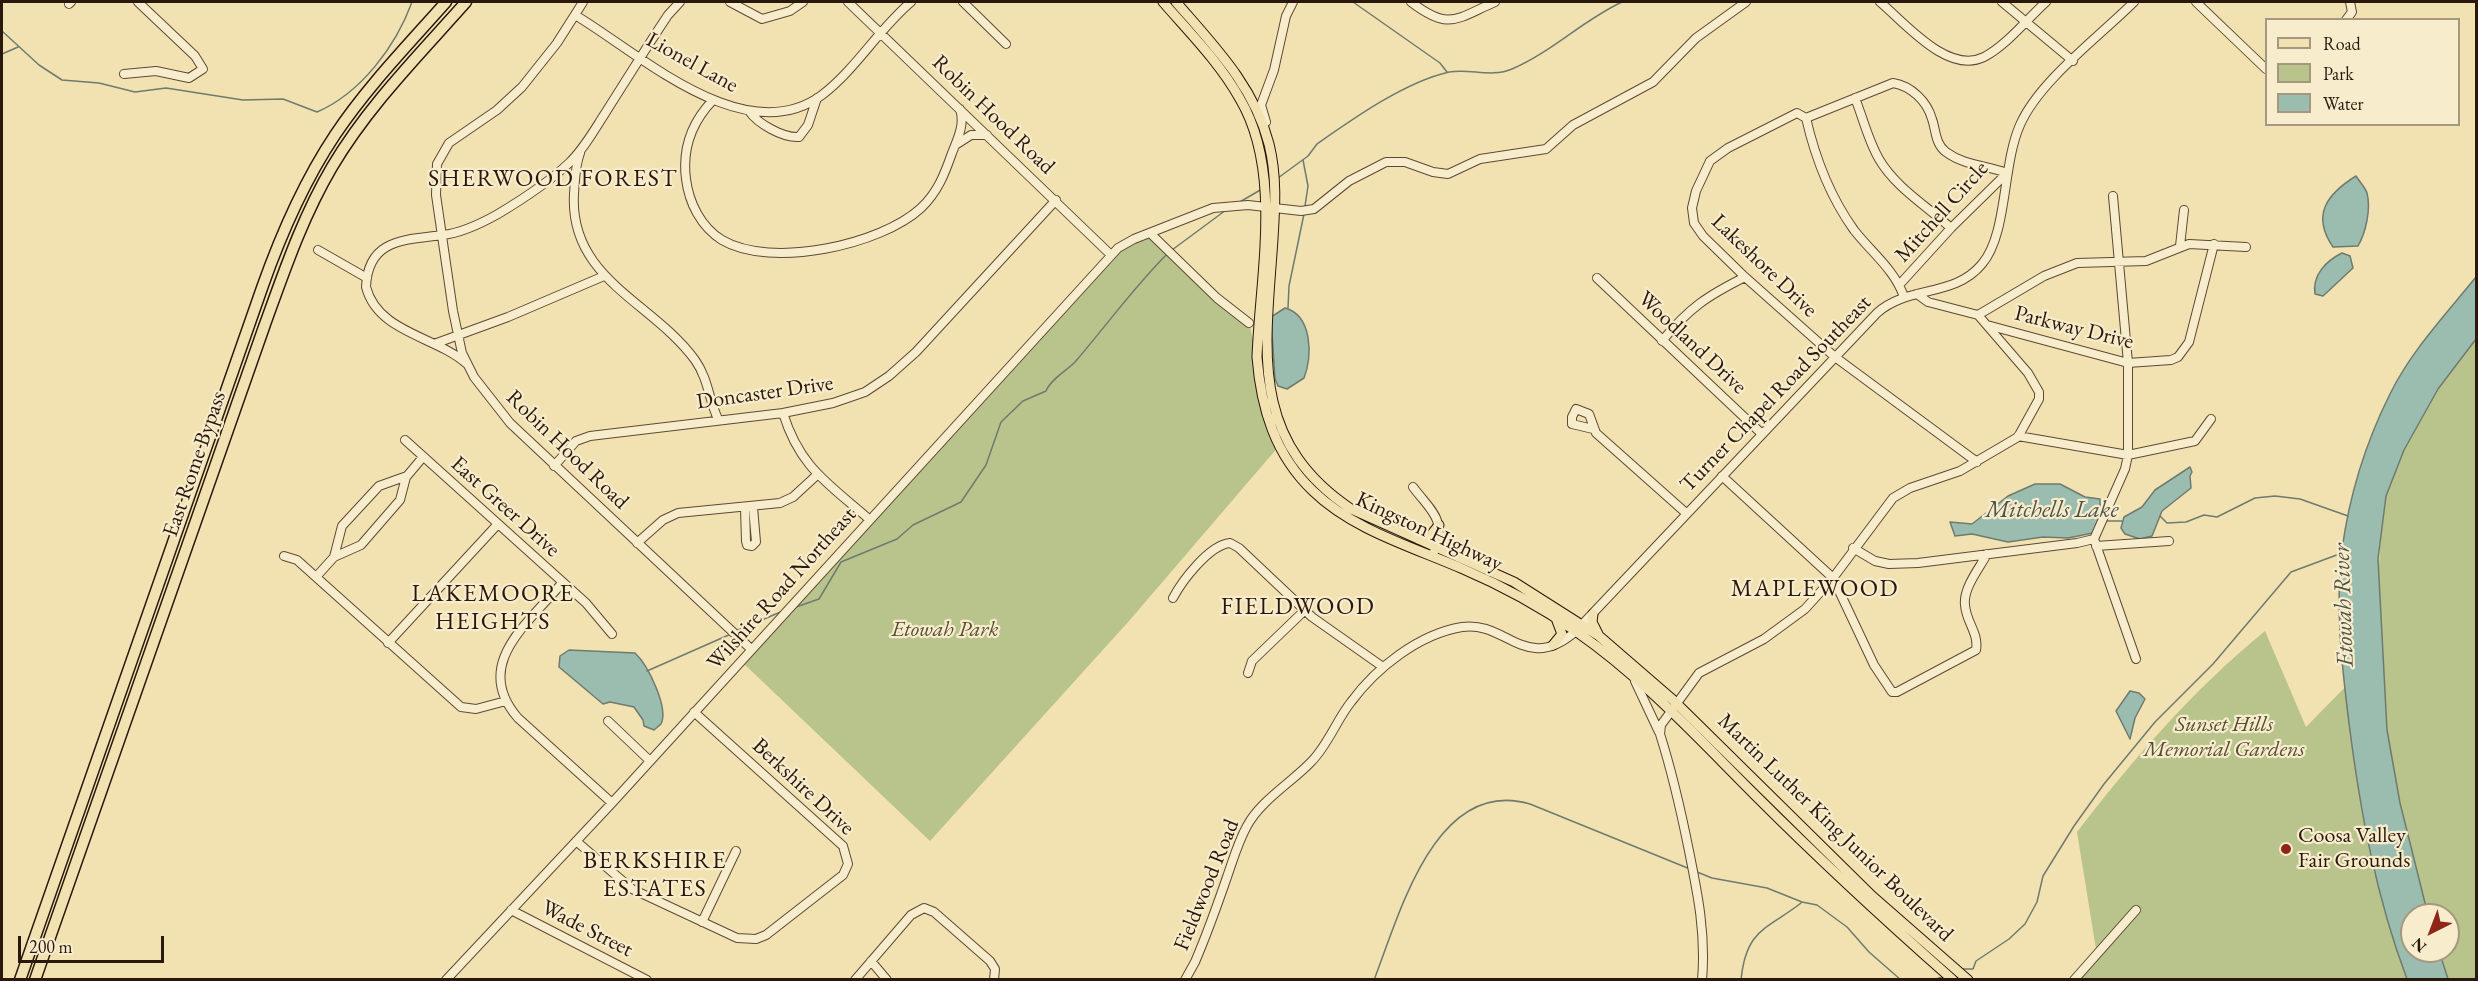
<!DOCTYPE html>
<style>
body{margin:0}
#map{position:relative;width:2478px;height:981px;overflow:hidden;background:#f2e1b1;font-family:"EB Garamond",serif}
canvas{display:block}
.frame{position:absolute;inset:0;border:3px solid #2b180d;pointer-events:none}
.legend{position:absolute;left:2265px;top:18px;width:195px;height:108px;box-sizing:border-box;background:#f7eccc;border:2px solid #a59780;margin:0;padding:8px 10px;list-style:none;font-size:18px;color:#2b180d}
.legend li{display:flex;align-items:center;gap:12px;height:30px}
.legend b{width:30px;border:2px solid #a59780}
.north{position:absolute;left:2400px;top:903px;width:60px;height:60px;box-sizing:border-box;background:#f7eccc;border:2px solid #a59780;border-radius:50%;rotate:222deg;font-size:16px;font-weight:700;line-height:24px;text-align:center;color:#2b180d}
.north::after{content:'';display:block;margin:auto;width:21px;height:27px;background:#8f2418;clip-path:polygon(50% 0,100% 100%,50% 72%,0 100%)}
.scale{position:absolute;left:18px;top:936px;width:146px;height:27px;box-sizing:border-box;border:3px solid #2b180d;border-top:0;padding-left:8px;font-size:18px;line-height:21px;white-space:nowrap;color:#2b180d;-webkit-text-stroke:4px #f7eccc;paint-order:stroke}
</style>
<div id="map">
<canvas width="2478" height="981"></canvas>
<div class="frame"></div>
<ul class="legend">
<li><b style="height:8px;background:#f2e1b1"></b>Road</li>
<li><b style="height:16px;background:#b9c38c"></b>Park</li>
<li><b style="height:16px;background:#9bbdb0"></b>Water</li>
</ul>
<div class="north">N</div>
<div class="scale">200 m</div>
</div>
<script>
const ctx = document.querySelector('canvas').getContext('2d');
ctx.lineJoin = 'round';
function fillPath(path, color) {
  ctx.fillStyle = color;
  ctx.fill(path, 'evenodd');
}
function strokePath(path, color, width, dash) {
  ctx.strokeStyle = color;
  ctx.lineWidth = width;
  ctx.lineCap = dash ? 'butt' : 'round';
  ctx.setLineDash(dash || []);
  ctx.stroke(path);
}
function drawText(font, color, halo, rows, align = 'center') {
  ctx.font = font + ' "EB Garamond",serif';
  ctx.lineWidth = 4.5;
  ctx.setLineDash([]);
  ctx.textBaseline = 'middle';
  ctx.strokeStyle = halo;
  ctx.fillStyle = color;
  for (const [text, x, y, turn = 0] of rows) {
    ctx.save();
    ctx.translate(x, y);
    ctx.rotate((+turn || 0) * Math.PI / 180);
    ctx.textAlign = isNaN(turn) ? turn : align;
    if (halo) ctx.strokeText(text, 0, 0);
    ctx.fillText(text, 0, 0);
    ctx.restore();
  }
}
const green = new Path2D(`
 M1150,233L1249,323L1279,446L1129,621L930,841L741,661L1111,255Z
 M2476,339V979H2448L2439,951H2448V915H2428L2400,803L2387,730L2378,581L2381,533L2386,496L2404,450L2438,389Z
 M2265,631L2306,727L2355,677L2364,791L2419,979H2078L2096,949L2077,832C2134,758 2193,690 2265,631Z`);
const water = new Path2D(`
 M2356,176C2359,181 2365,187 2367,193C2371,209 2366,232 2358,246L2333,247C2311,215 2327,194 2356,176Z
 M2342,253L2350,256L2353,268L2323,296L2315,294C2312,275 2326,261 2342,253Z
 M2476,277V339L2438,389L2404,450L2386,496L2378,559L2387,730L2400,803L2428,915H2412V951H2439L2448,979H2407C2376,897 2360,810 2349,723C2342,667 2335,607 2342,550C2349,497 2366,442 2390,394C2411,351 2446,314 2476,277Z
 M1285,308C1312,315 1313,356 1304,378L1287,389L1278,386L1275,379L1271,317Z
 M2190,467L2192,472L2190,476L2191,488L2162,511L2152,536L2140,539L2125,534L2121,528L2124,517L2142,507L2155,490Z
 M2035,484H2060L2085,497L2100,499V520L2093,533L2068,538L2043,537L2008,542L1972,534L1955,536L1950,522L1972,524L2008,496Z
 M569,650L635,653C648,665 669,708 661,724L654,730L644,726L643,720L634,707L610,702L603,704L559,667L560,656Z
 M2130,691L2139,693L2145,699L2135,718L2130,739L2116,711Z`);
const stream = new Path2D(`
 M1353,2L1440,63L1447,72
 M2,31L39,65L62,80L99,83L135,92L166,88L243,100L283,99L317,112C361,93 396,46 412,2
 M2,54L18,47
 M1303,160L1308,186L1305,206
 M1278,178L1308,156L1317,144C1354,118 1405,82 1449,72C1470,68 1491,78 1512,69C1552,52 1583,20 1622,2
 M1238,203L1262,189
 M1172,250L1226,210
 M1288,308L1289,286L1304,214
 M2160,516L2167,523L2186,522L2204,515L2217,517L2255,498L2275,496L2300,499L2348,516
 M2107,521H2122
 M796,607L819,599L841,562L897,539L913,525L961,502L986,465L1001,422L1023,401L1046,391C1050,380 1066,371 1075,362C1106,326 1134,287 1168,253
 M738,630L783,611
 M647,671L731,634
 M1697,872L1712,878L1767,888L1802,902L1817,905L1847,927L1869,952L1901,980
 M1961,969H1973L1976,961L2009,939L2025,924L2037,902L2043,876L2074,826L2104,784L2155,722L2213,664L2291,572L2342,553
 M1374,980C1399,916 1435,776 1530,804L1690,869
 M1741,980C1746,928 1768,929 1801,903
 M1932,980L1943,977`);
const minor = new Path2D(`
 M583,2L557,43L522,87L497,110L449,143L437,164L436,195L453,311L462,353L474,377L510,423L751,649
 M730,2L762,19L790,11L803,2
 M848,2L1111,255
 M963,2L1006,44
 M1411,2C1449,31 1456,19 1495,2
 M1880,2C1905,23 1948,75 1984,57C2007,45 2027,19 2046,2
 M2002,2L2073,61
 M2196,2L2266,69
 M69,4L71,2
 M575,15C639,53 745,152 822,95C856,69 878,30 911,2
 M2346,20L2352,12L2350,2
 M124,74L156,71L189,78L203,69L195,56L138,2
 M1855,98C1863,118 1868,140 1879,159C1895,187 1928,207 1951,228
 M713,100C692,122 682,148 686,179C689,203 701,227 722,240C771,269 881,245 921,208C938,192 945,173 952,153C958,138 965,124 960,109
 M749,111C758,124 783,138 799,137L808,125L817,98
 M1806,118L1797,113L1728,148L1710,161L1696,191L1692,208L1694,223L1703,236L1745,277L1835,357L1977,462
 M1806,118L1893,83C1911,86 1927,101 1932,119C1936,130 1935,144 1946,152C1965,166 1986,165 2007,173
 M1806,118C1815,157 1831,198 1854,230C1871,252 1895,270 1904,297
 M1266,122L1261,105L1274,70L1286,16L1293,2
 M957,144L971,135H987
 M580,153C575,166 575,180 574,194C569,279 653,302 695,360C708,378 709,400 718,419
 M1150,233L1217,298L1249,323
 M2180,246L2184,210
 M318,250L367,278
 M1597,278L1762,434
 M1900,284L1951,228L2006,174
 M1917,294L1928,302L1978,315
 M1978,315L2044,276L2077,263L2146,261L2189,244L2246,247
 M1987,325L2128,363L2171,360L2178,357L2189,342L2214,244
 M1662,341C1689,308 1707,296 1745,277
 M434,344L508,317L604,276
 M467,364C436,336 378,333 366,287C368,238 406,240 443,235C461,233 482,223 498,214C523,199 548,183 569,163C583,150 593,132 604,115C625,82 646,48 668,15L680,2
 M783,413C800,468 828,483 870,520
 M1593,429L1572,424V417L1576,409L1589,414L1596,433L1686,513
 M2018,436L2128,455L2195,441L2211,419
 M405,440L586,603L612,634
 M554,466L576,441L590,436L783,413L833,403L865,392L889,376L916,352L1056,200
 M1722,476L1833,578L1874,665L1892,692H1897L1976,650C1979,633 1966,622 1965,605C1963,588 1979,569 1987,554
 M1413,487C1431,511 1447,519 1434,552
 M745,508L746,541L747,545L752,546L756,542L753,507
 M2094,539L2125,469L2128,455V363L2113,196
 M2094,539L2136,659
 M637,543L663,520L678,513L780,503L793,497L818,474
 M2096,546L2169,541
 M1853,548L1875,561L1889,564L1918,563L2077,543L2094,539
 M284,556L297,560L461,707L476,709L506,701
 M334,557L361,545L400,500L406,477
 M316,577L334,557L342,526L379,486L407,476L423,457
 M562,583C529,623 471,664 518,718L612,803
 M1173,598C1182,581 1209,545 1230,543L1239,548L1312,617L1383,667
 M388,643L497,525
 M1248,673L1252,661L1305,610
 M1635,681L1659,732
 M608,721L649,760
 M576,841L632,889L737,938L756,939L766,935L843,875L848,864L843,846L694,712
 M511,910L647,980
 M702,922L736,851
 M871,961L887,980
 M446,980L612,803L1118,248L1134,239L1213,208L1248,205L1301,211L1314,209L1349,181L1386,162H1405L1433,172L1448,174L1480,159L1546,149L1573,125L1653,82L1696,38L1746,2
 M855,980L911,915L924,908L934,912L990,961L995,969L994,980
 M1185,980L1195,962C1207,934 1217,906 1227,877C1233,860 1238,842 1247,826C1260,801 1292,782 1311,762C1328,745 1336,721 1351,702C1376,668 1419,634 1462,627C1506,620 1526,675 1576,631L1877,313C1908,285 1954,298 1982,264C2008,233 2002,165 2020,125C2039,81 2100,36 2134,2
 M1702,980C1706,935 1698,895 1689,851C1681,811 1672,772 1660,734L1661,725L1699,673L1764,639L1805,609L1833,578L1893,498L1910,488L1960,471L2018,437L2039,399V392L2028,373L1978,315
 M2074,980L2136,910`);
const major = new Path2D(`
 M1163,2C1190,33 1220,63 1240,99C1283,172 1260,275 1257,357C1261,408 1275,455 1313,491C1353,530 1413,547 1463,569C1503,586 1541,607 1577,632C1643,678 1698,738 1755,795C1819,859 1885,920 1953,980
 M1176,2C1214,46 1254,86 1269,144C1277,176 1275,207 1273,239C1266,347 1247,439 1351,509L1514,582L1599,636L1673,700L1872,896L1968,980
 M1440,535L1450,552
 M1418,539L1431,535L1439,525
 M1593,614L1592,622L1598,634
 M1553,645L1562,634L1557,621`);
const highway = new Path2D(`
 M20,980L262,288C281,234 303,183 335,135C367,87 408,45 446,2
 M35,980L264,327C284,272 302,218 332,167C368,106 419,55 466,2`);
const markers = [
 [2286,849,6,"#8f2418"]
];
const streetNames = [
 ["Lionel Lane",692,63,29],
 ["Robin Hood Road",993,115,44],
 ["Mitchell Circle",1942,212,-48],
 ["Lakeshore Drive",1764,266,44],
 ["Parkway Drive",2074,328,14],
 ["Woodland Drive",1692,343,43],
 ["Doncaster Drive",765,393,-8],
 ["Turner Chapel Road Southeast",1776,394,-46],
 ["Robin Hood Road",567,450,44],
 ["East Rome Bypass",195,464,-71],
 ["East Greer Drive",505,507,42],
 ["Kingston Highway",1429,532,25],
 ["Wilshire Road Northeast",782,589,-48],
 ["Berkshire Drive",803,787,43],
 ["Martin Luther King Junior Boulevard",1835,828,44],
 ["Fieldwood Road",1207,885,-68],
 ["Wade Street",587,929,27]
];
const parkNames = [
 ["Etowah Park",945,630],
 ["Sunset Hills",2224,725],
 ["Memorial Gardens",2224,750]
];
const poiNames = [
 ["Coosa Valley",2298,836],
 ["Fair Grounds",2298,861]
];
const neighbourhoodNames = [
 ["SHERWOOD FOREST",553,179],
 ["MAPLEWOOD",1815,589],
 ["LAKEMOORE",493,594],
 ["HEIGHTS",493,622],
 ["FIELDWOOD",1298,607],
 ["BERKSHIRE",655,861],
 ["ESTATES",655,889]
];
const waterNames = [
 ["Mitchells Lake",2052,510],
 ["Etowah River",2344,605,-92]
];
fillPath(green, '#b9c38c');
fillPath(water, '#9bbdb0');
strokePath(water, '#6e7b6f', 1.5);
strokePath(stream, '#6e7b6f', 1.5);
strokePath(minor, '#5d4a36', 10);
strokePath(major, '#2b180d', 11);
strokePath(highway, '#2b180d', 13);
strokePath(minor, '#f7eccc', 8);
strokePath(major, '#f2e1b1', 9);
strokePath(highway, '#f2e1b1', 10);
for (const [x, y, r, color] of markers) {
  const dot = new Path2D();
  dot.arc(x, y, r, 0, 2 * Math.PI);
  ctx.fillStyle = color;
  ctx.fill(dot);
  strokePath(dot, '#f7eccc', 2);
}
drawText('22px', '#2b180d', '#f7eccc', streetNames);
drawText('italic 22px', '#564b33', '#f7eccc', parkNames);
drawText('22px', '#2b180d', '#f7eccc', poiNames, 'left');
ctx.letterSpacing = '1.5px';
drawText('24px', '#2b180d', '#f7eccc', neighbourhoodNames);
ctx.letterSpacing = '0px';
drawText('italic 24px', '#525246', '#f7eccc', waterNames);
</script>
